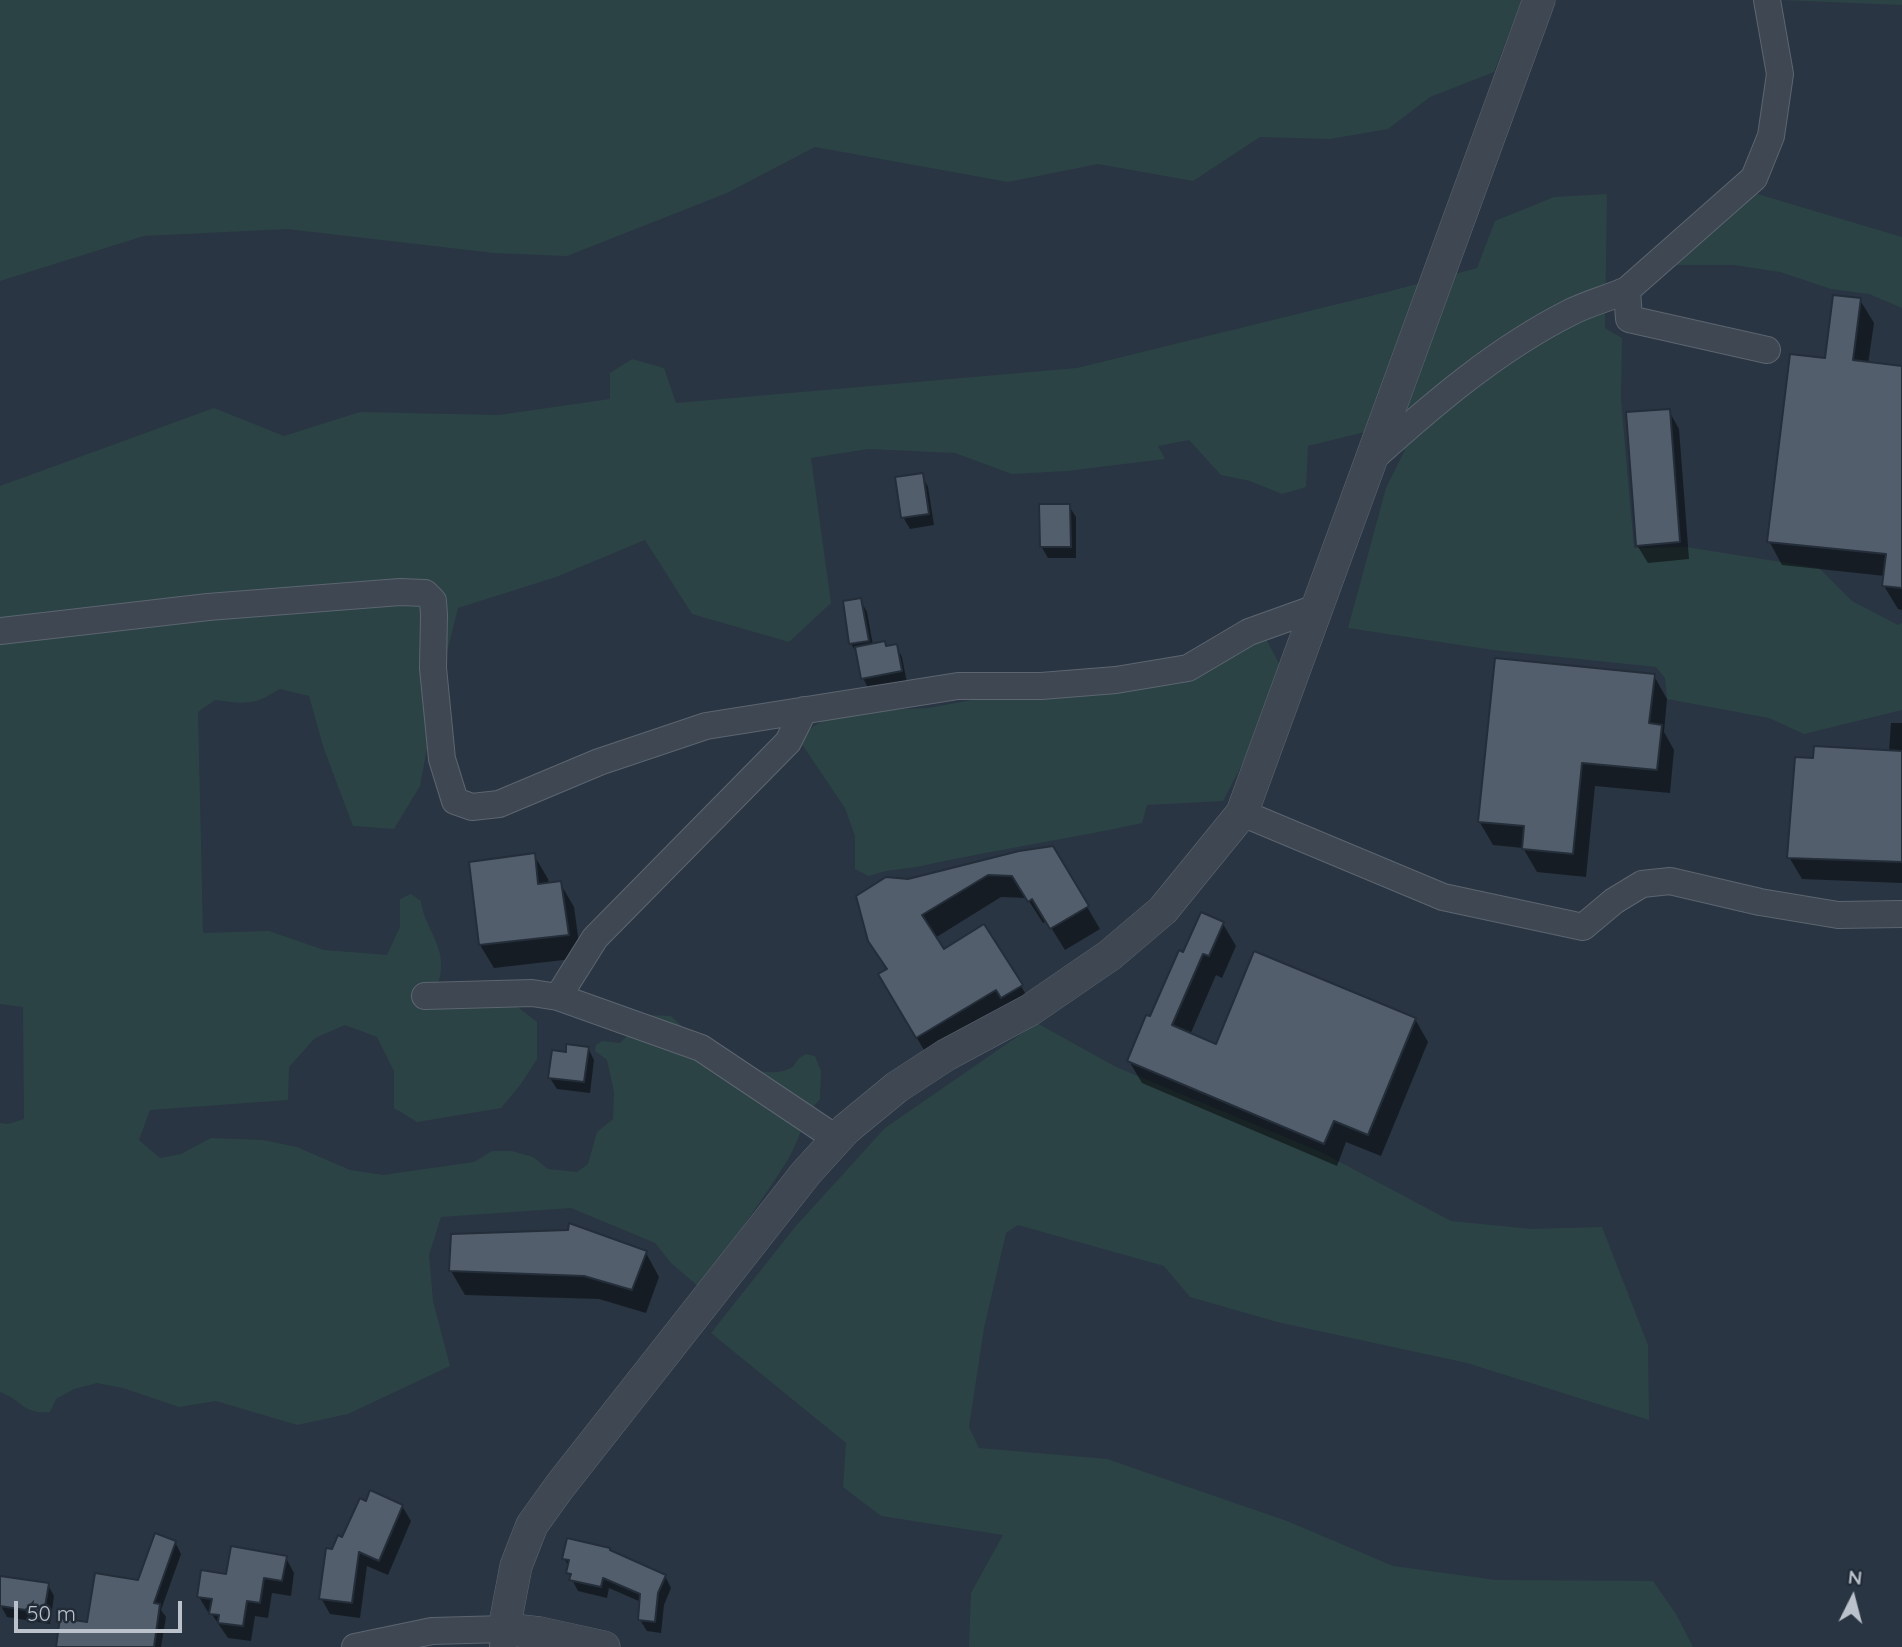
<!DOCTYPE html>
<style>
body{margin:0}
#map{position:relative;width:1902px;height:1647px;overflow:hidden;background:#293543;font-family:Quicksand,sans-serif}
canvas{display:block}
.north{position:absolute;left:1818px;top:1563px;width:70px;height:70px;-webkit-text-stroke:5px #222c38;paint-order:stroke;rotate:6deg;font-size:19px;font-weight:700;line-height:28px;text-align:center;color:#bbc2cc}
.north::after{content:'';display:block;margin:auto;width:24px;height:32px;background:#bbc2cc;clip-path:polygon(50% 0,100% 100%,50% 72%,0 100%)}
.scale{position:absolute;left:14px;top:1601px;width:168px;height:32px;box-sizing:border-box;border:4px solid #bbc2cc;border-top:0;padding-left:9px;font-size:21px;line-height:24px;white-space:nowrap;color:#bbc2cc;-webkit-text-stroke:5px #222c38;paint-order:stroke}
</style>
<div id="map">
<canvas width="1902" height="1647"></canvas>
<div class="north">N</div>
<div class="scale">50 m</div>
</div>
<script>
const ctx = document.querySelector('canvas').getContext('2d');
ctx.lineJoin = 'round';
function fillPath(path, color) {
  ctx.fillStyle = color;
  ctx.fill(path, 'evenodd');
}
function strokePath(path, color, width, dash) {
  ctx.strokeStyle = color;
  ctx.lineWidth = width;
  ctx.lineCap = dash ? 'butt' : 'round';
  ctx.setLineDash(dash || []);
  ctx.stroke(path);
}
const green = new Path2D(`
 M0,0H1522L1494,72L1430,97L1388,129L1330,139L1260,137L1193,181L1098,164L1008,182L815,147L727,193L567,256L494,253L287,229L144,236L0,281Z
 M1780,0H1902V5Z
 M1754,193L1902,237V308L1869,294L1831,289L1780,272L1734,265H1676Z
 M1607,194L1605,328L1622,338L1621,400L1634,548L1686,547L1819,568L1852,601L1898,625L1902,623V710L1804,734L1769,718L1667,699L1665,678L1656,667L1493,650L1348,628L1386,488L1405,450L1369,431L1308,446L1306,487L1282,494L1250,481L1221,475L1189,440L1158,446L1165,459L1067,471L1012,474L955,453L868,449L811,458L831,603L789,642L692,614L645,540L556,577L458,608L439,684L420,786L394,829L353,826L324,749L309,696L280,689C253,706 247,704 215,700L198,712L203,933L269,931L324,950L387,955L400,927V899L411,894L421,901C423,924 443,943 441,968C441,975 438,983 436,990L511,1002L537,1022V1059L521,1084L501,1108L417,1122L394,1108V1071L377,1037L345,1025L315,1038L289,1067L288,1100L150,1110L139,1140L160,1158L181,1154L211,1138L263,1140L297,1147L350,1170L383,1175L474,1162L492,1151H512L533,1157L548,1169L577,1172L588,1164L597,1132L613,1119L614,1092L607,1060L595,1051L596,1045L602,1041L620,1043L648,1015L671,1016C697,1041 738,1075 777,1072C782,1072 788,1069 793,1067L798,1059L806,1054L815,1056L821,1071L820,1099C801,1119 801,1139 787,1161C760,1205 729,1245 698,1286L671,1263L655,1243L571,1208L441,1217L429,1255L433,1301L450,1366L348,1414L297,1425L216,1401L179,1407L123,1388L97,1383L74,1389L56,1399L50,1412C23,1415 21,1399 0,1392V1123L8,1124L24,1119L23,1007L0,1004V486L214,408L284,436L360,412L499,415L610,399V373L632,359L664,368L676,403L1077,368L1387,292L1477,268L1495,221L1554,197Z
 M1266,639L1281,667L1254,742L1223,801L1147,805L1142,823C1070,839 998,849 926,865C905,870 890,868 869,876L855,869V836L845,808L797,737L827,718L880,710L928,708L1016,692Z
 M1037,1023L1116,1067L1321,1152L1451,1221L1531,1229L1602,1227L1648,1345L1649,1420L1467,1363L1277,1322L1190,1297L1164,1266L1018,1225L1006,1233L984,1328L969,1427L979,1448L1107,1459L1287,1521L1393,1566L1496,1580L1653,1581L1676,1614L1693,1647H969L971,1593L1003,1535L881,1516L843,1487L846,1443L711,1333L795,1227L885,1128Z`);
const shadow = new Path2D(`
 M1860,300L1874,323L1868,364L1902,367V610L1898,609L1884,586L1885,576L1782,565L1769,541L1827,360Z
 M1669,411L1679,429L1689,559L1648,563L1637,545Z
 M922,475L928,487L934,525L910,529L903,517Z
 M1069,506L1076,517V558H1048L1041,546Z
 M860,600L867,612L873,645L887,648L896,646L902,657L907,683L869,690L863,678L858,655L851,644Z
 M1654,676L1667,699L1664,732L1674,750L1670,793L1595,786L1586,877L1537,872L1523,848L1493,845L1479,821Z
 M1891,723H1902V883L1802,879L1789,857L1815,760L1889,752Z
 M1052,847L1100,929L1065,950L1047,921L1043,923L1027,898L1001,897L935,938L944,952L1021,986L1034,1009L930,1060L893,998L887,971L869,941L908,881Z
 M534,855L548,879L549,884L560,883L574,907L581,958L494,968L480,945Z
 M1223,924L1236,946L1222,978L1216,975L1190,1035L1217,1046L1415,1019L1428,1042L1381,1156L1346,1142L1337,1166L1142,1083L1129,1061L1184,955Z
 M588,1048L594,1060L590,1093L557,1089L550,1078L567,1054Z
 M646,1253L659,1277L646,1313L599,1299L465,1295L451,1271Z
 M402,1506L411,1521L388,1575L367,1566L360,1618L330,1614L321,1598L333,1551L343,1540Z
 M175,1542L181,1554L161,1610L166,1617L161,1647H58L139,1582Z
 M286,1558L294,1573L291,1596L272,1593L268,1618L255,1616L251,1641L228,1638L211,1613L208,1612L199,1597L228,1576Z
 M564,1558L665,1576L671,1588L664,1605L661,1633L647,1631L640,1620L641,1602L609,1588L607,1598L578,1591L568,1572L569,1567Z
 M0,1578L48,1585L54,1596L50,1624L7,1617L1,1606Z`);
const building = new Path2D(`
 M1833,295L1861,298L1853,360L1902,366V588L1882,586L1886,554L1767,542L1790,354L1825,358Z
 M1670,409L1680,542L1636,546L1626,412Z
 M923,473L929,514L901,518L895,477Z
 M1039,504H1070L1071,547H1040Z
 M861,598L869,641L849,644L843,601Z
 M885,641L886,646L897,644L902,671L861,679L855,647Z
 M1495,658L1655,674L1649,723L1662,725L1657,770L1582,763L1573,854L1522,849L1524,826L1478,822Z
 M1814,746L1902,751V862L1787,858L1795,757L1813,758Z
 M1053,846L1089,906L1050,929L1032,899L1028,902L1012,876L988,875L922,915L944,949L984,924L1023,985L1001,998L996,990L916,1038L878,974L887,969L868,941L856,896L886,877L908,879L1019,851Z
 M535,853L538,884L561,881L569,935L479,945L469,862Z
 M1201,912L1224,922L1209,956L1203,954L1172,1025L1216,1044L1254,951L1416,1018L1368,1135L1334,1121L1324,1144L1127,1061L1146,1015L1150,1016L1179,950L1183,952Z
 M566,1044L589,1047L584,1082L548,1078L552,1050L566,1052Z
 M569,1223L647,1251L632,1290L584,1276L449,1271L451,1234L568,1230Z
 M370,1490L403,1505L379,1561L359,1552L352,1603L319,1599L326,1548L332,1549L338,1535L342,1537L360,1498L366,1501Z
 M155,1533L176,1541L154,1603L160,1604L154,1647H56L60,1618L87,1622L95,1573L138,1580Z
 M567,1538L610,1548V1550L666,1575L658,1593L655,1622L638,1620L640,1594L603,1578L601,1587L569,1580L571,1574L566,1573L569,1560L562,1559Z
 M231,1546L287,1556L282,1581L264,1578L260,1603L247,1601L243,1626L218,1623L219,1615L209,1614L212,1599L197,1597L201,1570L226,1574Z
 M0,1576L49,1583L44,1613L0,1606Z`);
const minor = new Path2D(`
 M1767,0L1780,74L1771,136L1754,178L1627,290L1629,319L1767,350
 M1371,460C1432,405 1497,349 1571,312C1589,303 1609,298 1627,290
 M0,631L208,607L400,592L425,593L433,601L434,615L433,668L442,759L455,801L472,807L499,804L599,762L706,726L958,686H1041L1116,680L1188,668L1249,632L1316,608
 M804,710L788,742L595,938L558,997L701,1048L837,1139
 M1242,813L1443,897L1583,927L1614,901L1642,884L1670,881L1760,902L1838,915L1902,914
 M425,996L532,993L558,997
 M355,1647L432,1631L504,1629L503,1647`);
const tertiary = new Path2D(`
 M604,1647L540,1633L504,1629L516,1566L532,1525L560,1486L806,1173L846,1129L897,1087L946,1055L1030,1010L1110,955L1163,910L1242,813L1539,0`);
fillPath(green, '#2c4345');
fillPath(shadow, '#0007');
fillPath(building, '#535e6d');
strokePath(building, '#242e3a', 2);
strokePath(minor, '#5c6570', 28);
strokePath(tertiary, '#5c6570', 33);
strokePath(minor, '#3e4752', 26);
strokePath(tertiary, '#3e4752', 32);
</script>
